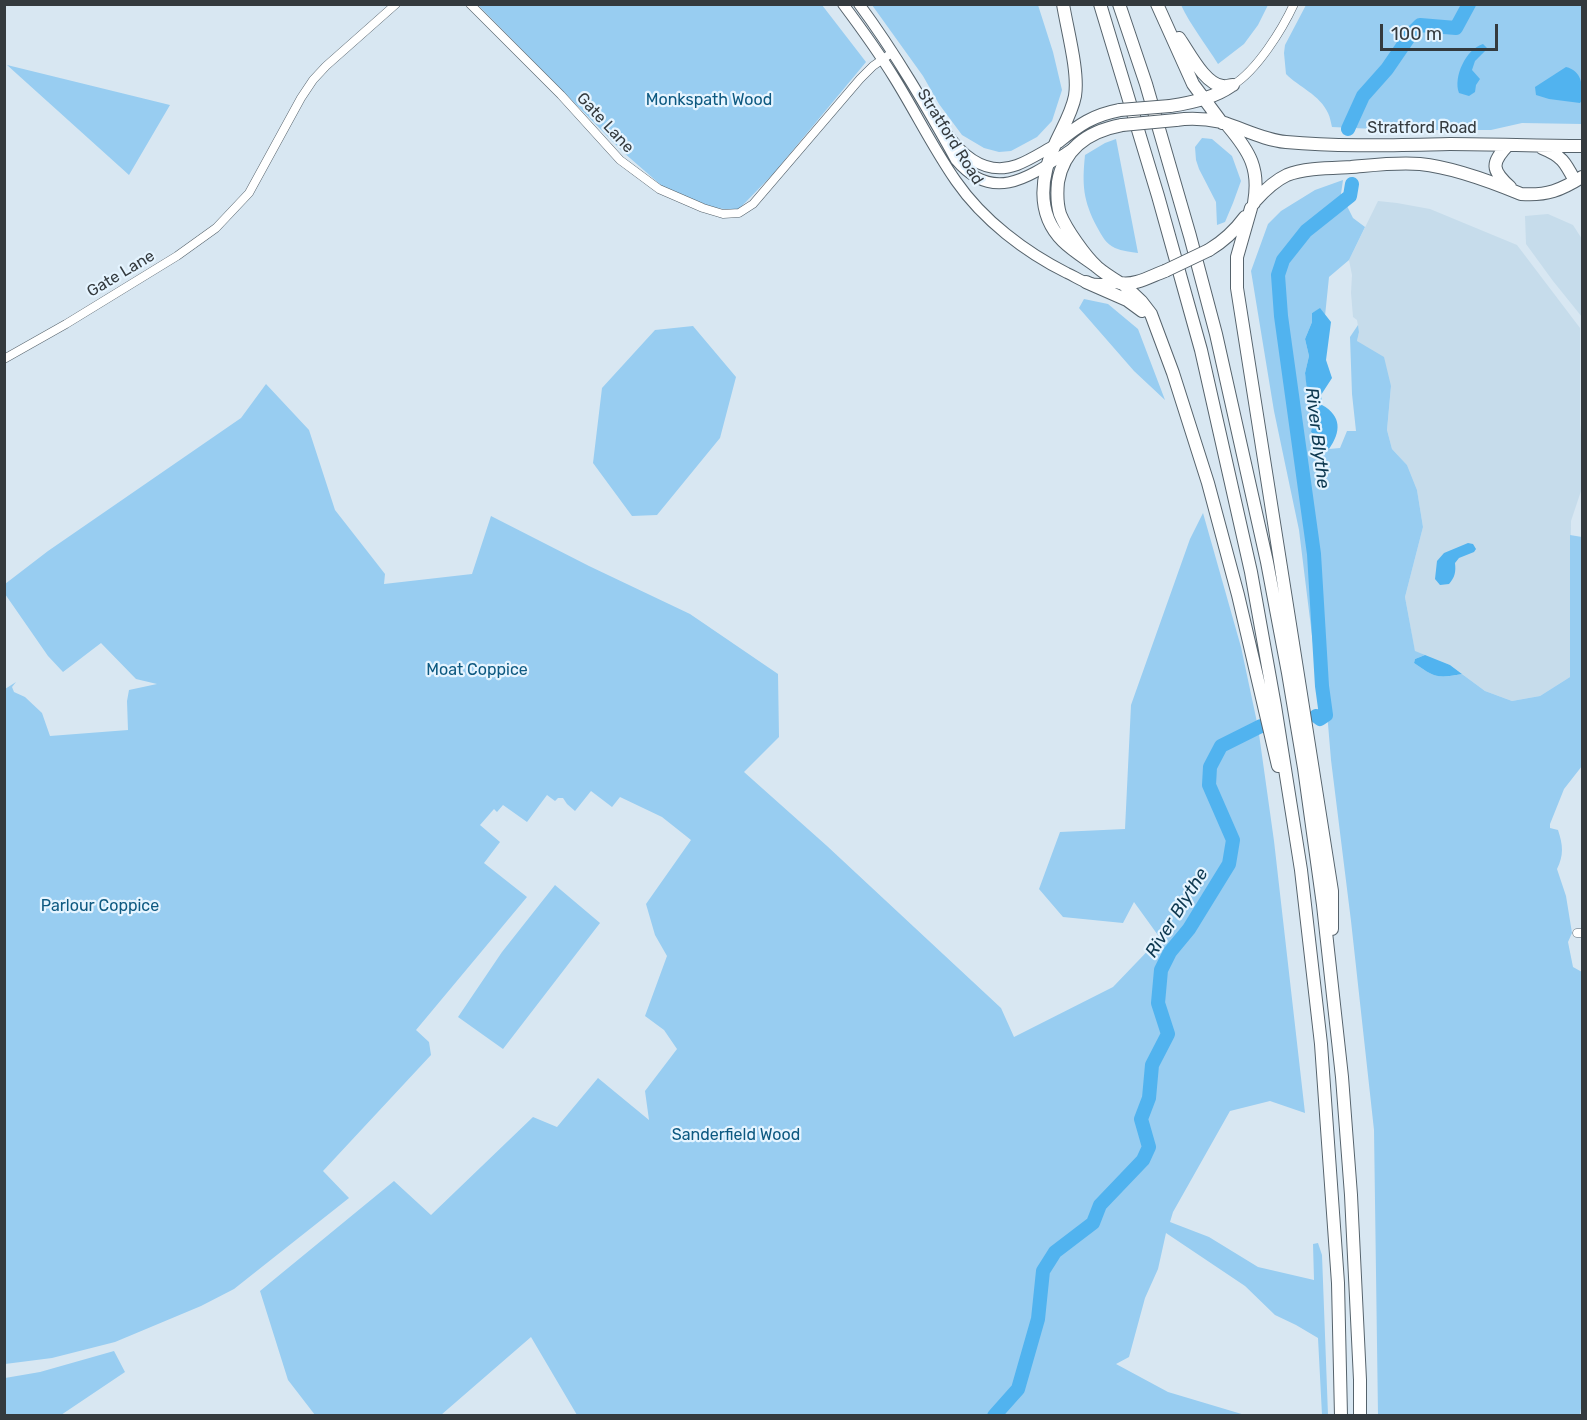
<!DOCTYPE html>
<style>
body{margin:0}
#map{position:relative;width:1587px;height:1420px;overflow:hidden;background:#d8e7f2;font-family:Rubik,sans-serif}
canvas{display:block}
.frame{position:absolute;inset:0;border:6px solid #343a3e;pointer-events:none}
.scale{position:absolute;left:1380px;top:24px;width:118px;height:27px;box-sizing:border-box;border:3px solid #343a3e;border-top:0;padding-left:8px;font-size:18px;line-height:21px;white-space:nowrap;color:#343a3e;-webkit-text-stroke:4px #e5f4ff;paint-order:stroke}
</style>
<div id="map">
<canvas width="1587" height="1420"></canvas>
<div class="frame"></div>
<div class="scale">100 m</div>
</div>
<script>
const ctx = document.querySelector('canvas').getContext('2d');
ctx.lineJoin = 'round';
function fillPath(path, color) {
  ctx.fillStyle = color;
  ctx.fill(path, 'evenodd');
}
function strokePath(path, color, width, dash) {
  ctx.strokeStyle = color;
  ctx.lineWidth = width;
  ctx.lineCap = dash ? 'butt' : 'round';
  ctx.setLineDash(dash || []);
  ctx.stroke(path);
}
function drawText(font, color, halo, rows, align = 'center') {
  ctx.font = font + ' Rubik,sans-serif';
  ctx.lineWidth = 4.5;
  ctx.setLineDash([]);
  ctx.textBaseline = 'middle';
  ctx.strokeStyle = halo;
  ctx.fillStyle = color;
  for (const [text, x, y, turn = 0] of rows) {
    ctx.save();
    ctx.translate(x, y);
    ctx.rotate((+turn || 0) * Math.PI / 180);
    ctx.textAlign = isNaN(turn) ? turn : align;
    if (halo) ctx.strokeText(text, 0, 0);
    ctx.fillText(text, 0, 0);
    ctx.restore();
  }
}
const built = new Path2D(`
 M1378,201L1397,203L1430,209L1517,245L1580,328V424L1582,446V488L1571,521L1570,677L1540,696L1512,701L1485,691L1450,665L1415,652L1405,597L1423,527L1417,490L1407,465L1392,449L1387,430L1391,386L1357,341L1359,332L1357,320L1353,317L1351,293L1352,275L1349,260Z
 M1548,214L1573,225L1582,239V317L1553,281L1526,244L1525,216Z`);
const green = new Path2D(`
 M478,5H822L866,62L773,174L738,210L713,208L662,186L623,152Z
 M872,5H1038L1053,52L1062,90L1052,121L1037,137L1011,151L999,152L984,148L962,135L939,104L923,76Z
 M1181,5H1268L1258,25L1244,44L1218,64C1205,43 1191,26 1181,5Z
 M1306,5H1582V124L1522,123L1491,130H1396L1332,127C1331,123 1330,117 1328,113C1320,95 1299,87 1286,74L1284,53L1285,45Z
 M7,65L170,105L129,175Z
 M1202,138L1212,139L1232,156L1241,181L1233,203L1225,222L1217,225L1216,202L1199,169L1196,160L1195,147Z
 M1116,139L1138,253C1131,252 1122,251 1115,248C1106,244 1102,236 1097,227C1083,200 1082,185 1085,155L1105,143Z
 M1343,180L1341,194L1353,218L1365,227L1349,260L1329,277L1325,316L1320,309L1312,313V322L1305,339L1309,356L1305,373L1313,420L1311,432L1329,449L1340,448L1347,431H1356L1352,394L1350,337L1358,325L1359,332L1357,341L1384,357L1391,386L1387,430L1392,449L1407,465L1417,490L1423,527L1405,597L1415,651L1425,655L1415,659L1414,663C1434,677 1438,679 1462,674L1485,691L1512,701L1540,696L1570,677V535L1582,537V766L1564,789L1550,824V828L1558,830C1563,845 1564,855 1557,869L1566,896L1572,933L1568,942L1573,967L1582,972V1401L1580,1415H1378L1374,1130L1351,921L1331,760L1323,664L1315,660L1299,530L1274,411L1251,271L1268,224L1281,211L1315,190Z
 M1084,299L1108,304L1138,329L1165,400L1134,371L1079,308Z
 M693,326L736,377L720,438L657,515L632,516L593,463L602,388L655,330Z
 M266,384L309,430L335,510L385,574L384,584L472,574L491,516L589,566L690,614L778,674L779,737L744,772L827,846L1001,1008L1014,1037L1113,987L1160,938L1134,902L1123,923L1063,917L1039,889L1060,832L1125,829L1131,705L1190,539L1203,513L1241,647L1258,727L1274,841L1305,1113L1270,1101L1230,1111L1173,1212L1170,1222L1209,1237L1258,1267L1314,1280L1313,1244L1318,1243L1322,1255L1328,1415H1322L1318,1338L1296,1325L1275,1315L1245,1286L1166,1233L1158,1269L1145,1298L1129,1357L1116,1364L1168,1392L1245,1415H577L531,1337L441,1415H315L288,1380L260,1291L394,1181L431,1215L533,1117L557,1127L598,1078L649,1120L645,1091L677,1049L664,1030L645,1016L667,956L655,935L646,904L691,840L662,817L620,797L612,807L591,791L575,811L567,804L563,798H558L555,801L547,795L527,822L503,805L497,812L494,809L480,825L500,842L484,863L527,897L416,1030L429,1042L431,1055L323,1171L349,1198L234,1289L201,1306L115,1342L52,1358L5,1364V689L16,682L12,687L14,692L25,697L42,713L50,736L128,730L127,701L129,690L157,684L136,679L101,643L63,672L48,656L5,594V584L48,551L241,418Z
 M555,885L600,923L503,1049L458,1017L502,952Z
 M114,1351L125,1372L61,1415H5V1378L40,1372Z`);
const water = new Path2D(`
 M1483,44L1487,48V49L1475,61L1472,70L1480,79L1476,85L1475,92L1469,96L1459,93C1453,77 1466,49 1483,44Z
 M1566,67C1582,71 1583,85 1582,100L1580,103L1549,99L1536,95L1535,87Z
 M1320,308L1331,322L1326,360L1332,378L1321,395L1322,405C1342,416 1341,432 1329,449L1311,432L1313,420L1307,390L1305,373L1309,356L1305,339L1312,322V313Z
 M1468,543L1473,544L1476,549L1474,552L1459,558L1455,563C1456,572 1455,577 1449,584L1440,585L1435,579L1437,561L1444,553Z
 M1425,655L1450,665L1462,674C1437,679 1434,677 1414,663L1415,659Z`);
const river = new Path2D(`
 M1348,129L1363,96L1387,69L1411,34L1420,25L1456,28L1469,4
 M1316,716L1320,719L1326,715L1322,686L1314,554L1281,316L1278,275L1283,260L1306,231L1350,196L1352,184
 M994,1416L1018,1389L1038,1319L1043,1271L1055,1252L1093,1223L1100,1205L1143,1160L1149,1147L1141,1119L1149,1098L1152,1065L1168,1034L1158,1003L1161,970L1170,952L1189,929L1229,864L1233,840L1209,785L1210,767L1221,746L1261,726`);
const minor = new Path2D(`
 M470,4L561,95L620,160L659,189L703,208L723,214L739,213L753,204L860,79L873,66L893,52
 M1233,85C1257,70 1282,30 1294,4
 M4,359L66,324L177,256L216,228L249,193L301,98L313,80L326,66L396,4
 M1577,933H1582`);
const major = new Path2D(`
 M843,4C861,28 879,53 895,79C916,113 933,148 956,181C983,220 1025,252 1067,273C1074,276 1081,281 1088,283C1098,285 1109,284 1120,283
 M859,4C896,54 926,106 956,160C995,206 1033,174 1072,149
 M948,135C964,157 987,176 1017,165C1030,160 1042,152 1055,145`);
const highway = new Path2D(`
 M1063,4C1067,29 1079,72 1075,96C1072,112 1063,127 1056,142C1041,175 1035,213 1063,241C1072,250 1085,258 1096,266
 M1100,4L1158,196L1201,350L1251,572L1275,706L1301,870L1321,1044L1338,1283L1341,1416
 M1119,4L1146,84L1190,236L1216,334L1267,562L1288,673L1304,768L1323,905L1342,1077L1351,1195L1360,1380V1416
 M1157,4L1193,84L1222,123
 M1179,38C1189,52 1205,85 1223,86C1226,87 1229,85 1233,85
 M1170,106C1191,103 1214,98 1231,86
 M1176,120C1190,118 1207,119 1221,122C1242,128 1263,140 1286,142C1340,147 1396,145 1450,144C1494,144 1538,146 1582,146
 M1122,125C1090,131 1064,147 1058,182C1057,192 1057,204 1060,214C1066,229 1085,256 1097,267C1104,273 1112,278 1120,283C1135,286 1151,276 1165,271
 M1228,126C1250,152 1260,169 1254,203
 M1058,142C1079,125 1093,115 1120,110
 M1508,145C1491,163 1491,170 1510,187
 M1542,148C1562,156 1565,162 1575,181
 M1255,201C1264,191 1274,181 1287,175C1304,168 1332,168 1351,167C1374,165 1397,162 1420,164C1451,167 1492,182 1521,194C1547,196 1561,190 1582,177
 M1251,208L1237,257V288L1332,891V929
 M1209,250C1224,241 1234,232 1245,217
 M1086,282L1127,300L1142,311
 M1123,284L1141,301L1151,314L1173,373L1208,483L1238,595L1278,766`);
const highwayBridge = new Path2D(`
 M1120,110L1170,106
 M1122,125L1176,120
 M1165,271L1209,250`);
const parkNames = [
 ["Monkspath Wood",709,100],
 ["Moat Coppice",477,670],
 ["Parlour Coppice",100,906],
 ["Sanderfield Wood",736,1135]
];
const streetNames = [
 ["Gate Lane",605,123,47],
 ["Stratford Road",1422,128],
 ["Stratford Road",950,137,58],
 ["Gate Lane",121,274,-31]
];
const waterNames = [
 ["River Blythe",1317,438,83],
 ["River Blythe",1177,913,-58]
];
fillPath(built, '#c6dceb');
fillPath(green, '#98cdf1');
fillPath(water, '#51b3ef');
strokePath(river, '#51b3ef', 14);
strokePath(minor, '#56636c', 9);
strokePath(major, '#56636c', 12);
strokePath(highway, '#56636c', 14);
strokePath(minor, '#fff', 8);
strokePath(major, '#fff', 10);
strokePath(highway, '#fff', 12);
strokePath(highwayBridge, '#56636c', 14, []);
strokePath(highwayBridge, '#fff', 12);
drawText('16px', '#0d5981', '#e5f4ff', parkNames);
drawText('16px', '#343a3e', '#e5f4ff', streetNames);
drawText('italic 18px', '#0d3850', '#e5f4ff', waterNames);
</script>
